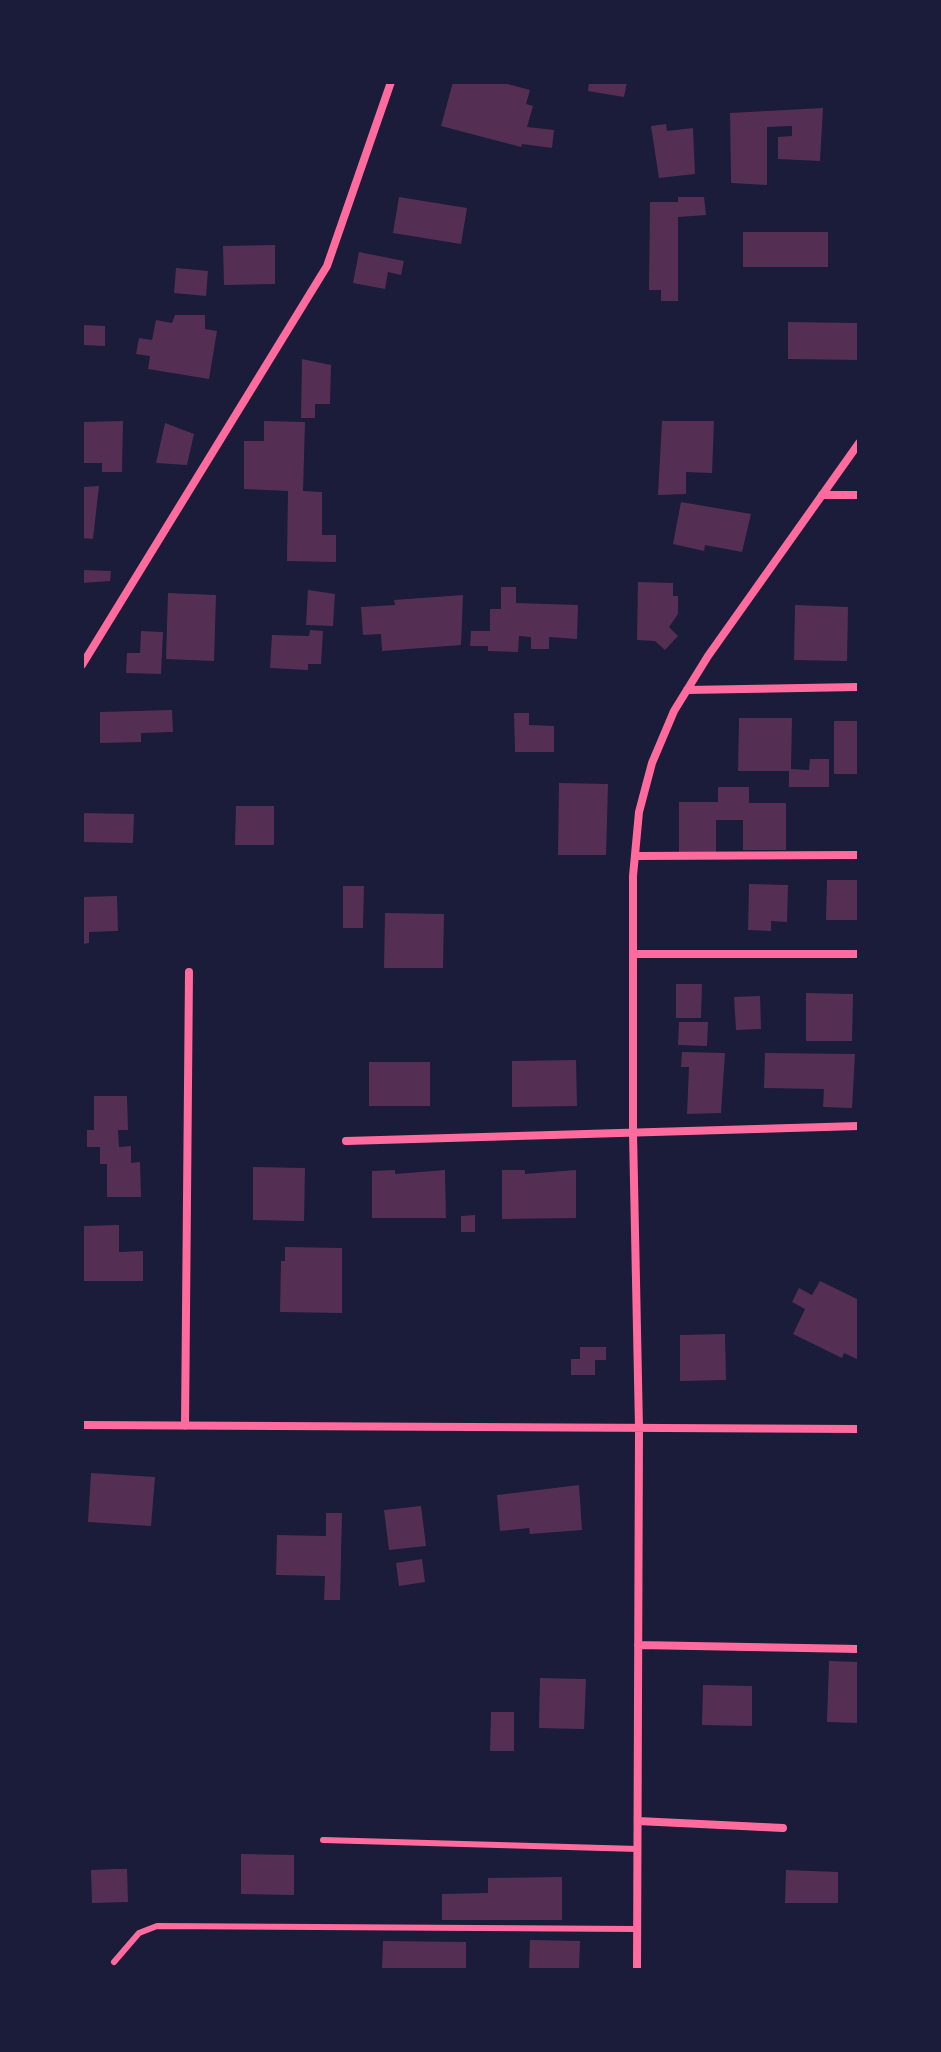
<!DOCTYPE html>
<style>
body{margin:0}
#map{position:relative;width:941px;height:2052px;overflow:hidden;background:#1b1b3a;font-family:"Roboto Condensed",sans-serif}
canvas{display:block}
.frame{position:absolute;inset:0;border:84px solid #1b1b3a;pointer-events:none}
</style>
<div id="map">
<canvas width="941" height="2052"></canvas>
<div class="frame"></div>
</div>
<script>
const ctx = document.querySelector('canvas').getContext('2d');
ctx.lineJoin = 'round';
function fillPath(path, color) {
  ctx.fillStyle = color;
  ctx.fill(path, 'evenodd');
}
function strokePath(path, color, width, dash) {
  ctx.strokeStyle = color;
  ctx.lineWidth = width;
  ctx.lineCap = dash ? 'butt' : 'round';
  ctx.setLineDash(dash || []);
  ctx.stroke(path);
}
const building = new Path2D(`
 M453,82H500L530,90L526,104L533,106L527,127L554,130L552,148L522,144L521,147L441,126Z
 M589,82H627L624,97L588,91Z
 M823,108L820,161L778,159V137L792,136V126L767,127V185L731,183L730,113Z
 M666,124L667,131L693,128L695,174L659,178L651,126Z
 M399,197L467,208L461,244L393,233Z
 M678,197H704L706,215L678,217V301H661V290H649L650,202H678Z
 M743,232H828V267H743Z
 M275,245V284L224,285L223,246Z
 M359,252L404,261L401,275L388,272L385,289L353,283Z
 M176,268L208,271L206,296L174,293Z
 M175,315H205V329L217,331L209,379L148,369L150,356L136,354L139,338L152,340L156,320L172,323Z
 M788,322L859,323V360L788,359Z
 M82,325L105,326V346L82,345Z
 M302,359L331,365L330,404H315V418H301Z
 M123,421L122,472H102V463H82V422Z
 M264,421L305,422L303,491L322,492V535H336V562L287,561L288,491L244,489V441H264Z
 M662,421H714L712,473L686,472V494L658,495Z
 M165,423L194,434L187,465L156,463Z
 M99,486L93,539L82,538V487Z
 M681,502L751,514L742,552L705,545L704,551L673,544Z
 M82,570L111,571L110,581L82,583Z
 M638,582L673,583V596H678V614L669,627L678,636L665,650L655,641L637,640Z
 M501,587H516V603L578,605L577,639L549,637V649H531V637L519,636L518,652L488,651V646H470L471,631H490V609H501Z
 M308,590L335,594L333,626L306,625Z
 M168,593L216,595L214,661L166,659Z
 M463,595L461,645L382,651L381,634L363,635L361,607L395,605L394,600Z
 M795,605L848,607L847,661L794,660Z
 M310,630L323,631L321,664H308V670L270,668L272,635L309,636Z
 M141,631L163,632L161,674L126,673L127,653H140Z
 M172,710L173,732L141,733V742L100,743V712Z
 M514,713H529V725L554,726V752H515Z
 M739,718H792L791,769L809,770L810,759H829V787H789V771H738Z
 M834,721H859V774H834Z
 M559,783L608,784L606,855H558Z
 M718,787H749V803H786V850H743V820H716V852H679V802H718Z
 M236,806H274V845H235Z
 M82,813L134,814L133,843L82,842Z
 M827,880H859V920H826Z
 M749,884L788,885L787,922L771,921V931L748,930Z
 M343,886H364L363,928H343Z
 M117,896L118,931L89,932V943L82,944V897Z
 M385,913L444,914L443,968H384Z
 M676,984H702L701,1018H676Z
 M806,993L853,994L852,1041H806Z
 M760,996L761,1029L736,1030L734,997Z
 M679,1022H708L707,1046L678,1045Z
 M682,1052L725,1053L721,1113L687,1114L689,1067H681Z
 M765,1053L855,1054L852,1108L823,1107L824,1089L764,1088Z
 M576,1060L577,1106L512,1107V1061Z
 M369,1062H430V1106H369Z
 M94,1096H127L128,1130H118L119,1147L131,1146V1163L140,1162L141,1197H107V1164H100V1147H87V1130H94Z
 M253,1167L305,1168L304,1221L253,1220Z
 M395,1170V1174L445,1170L446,1218H372V1171Z
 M502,1170H525V1174L576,1170V1218L502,1219Z
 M475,1215V1232H461V1216Z
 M119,1225V1252L143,1251V1281H84V1226Z
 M285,1247L342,1248V1313L280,1312L281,1261H285Z
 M820,1281L859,1300V1360L844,1353L842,1358L793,1334L805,1309L792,1302L799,1288L812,1295Z
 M725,1334L726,1380L680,1381V1335Z
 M580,1347H606V1360H595V1375H571V1359H580Z
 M91,1473L155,1477L151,1526L88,1522Z
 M579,1485L582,1530L530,1534L529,1528L500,1531L497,1495Z
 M421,1506L426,1546L389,1550L384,1510Z
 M326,1513H342L340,1600H324L325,1576L276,1575L277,1535L326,1536Z
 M422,1559L425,1582L399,1586L396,1563Z
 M829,1661L859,1662V1723L827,1722Z
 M540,1678L586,1679L584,1729L539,1728Z
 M703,1685L752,1686V1726L702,1725Z
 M491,1712H514V1751H490Z
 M241,1854L294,1855V1895L241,1894Z
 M116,1869H127L128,1902L92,1903L91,1870Z
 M786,1870L838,1872V1903H785Z
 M562,1877V1920H442V1894L488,1893V1878Z
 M530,1940L580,1941L579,1970H529Z
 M383,1941L466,1942V1970H382Z`);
const service = new Path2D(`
 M323,1840L638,1849
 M114,1962L139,1933L157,1926L637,1929`);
const minor = new Path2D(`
 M822,495H859
 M82,665L327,266L391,82
 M687,690L859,687
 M635,856L859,855
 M634,954H859
 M346,1141L859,1126
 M82,1425L859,1429
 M185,1426L189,972
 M638,1645L859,1649
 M638,1821L783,1828
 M637,1970L639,1428L633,1133V876L639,812L652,763L674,711L708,656L859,443`);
fillPath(building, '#542f53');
strokePath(service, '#ff6b9d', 6);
strokePath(minor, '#ff6b9d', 8);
</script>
